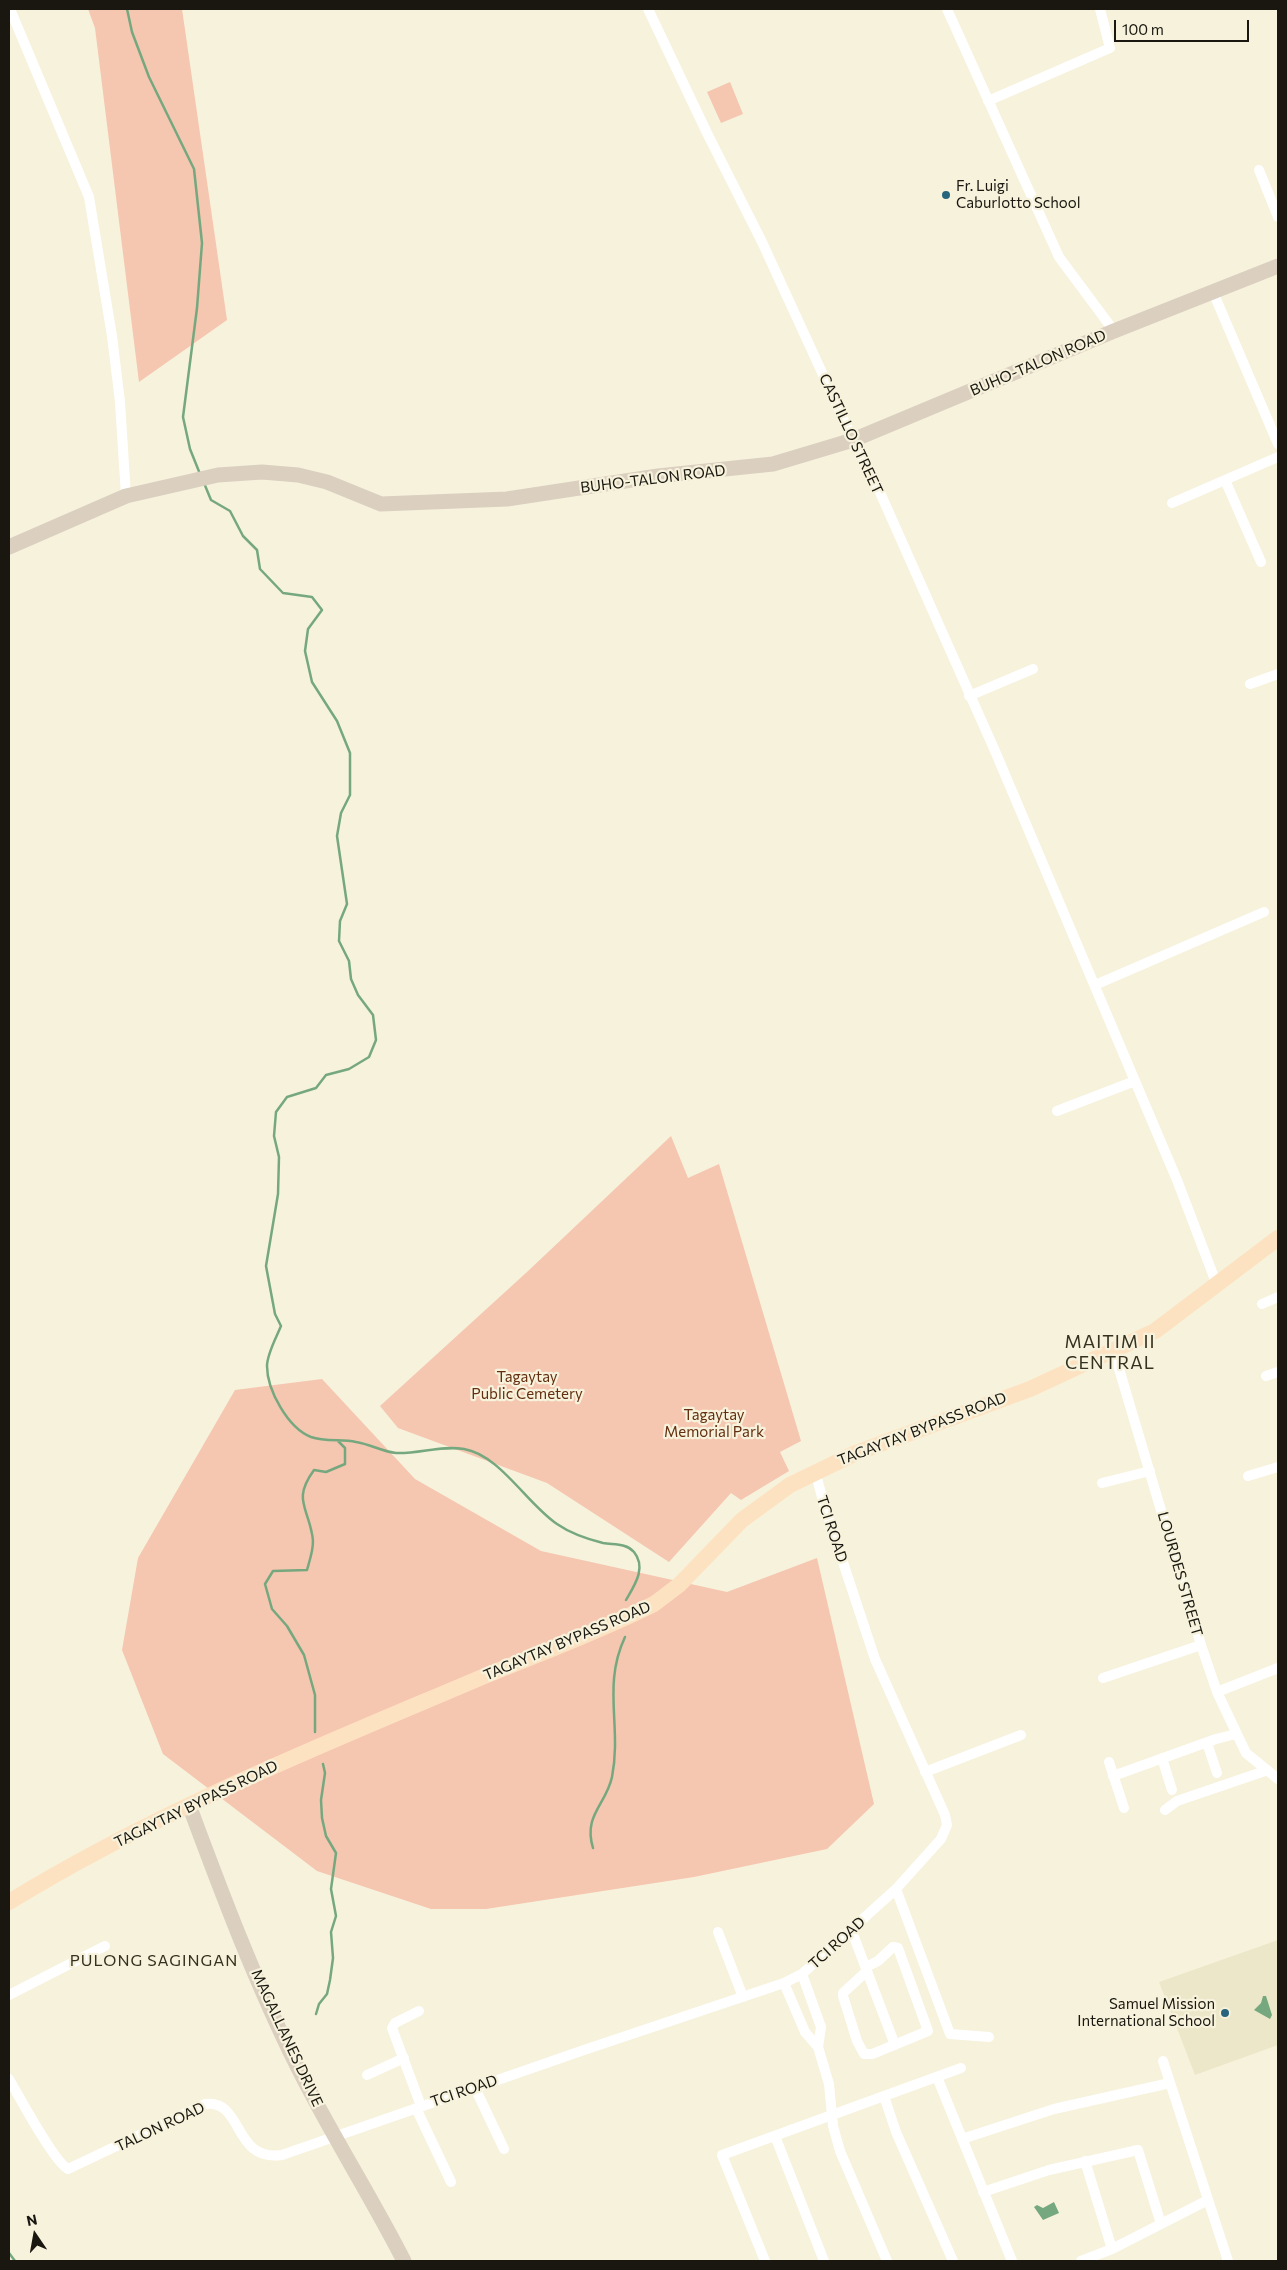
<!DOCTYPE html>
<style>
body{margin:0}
#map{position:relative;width:1287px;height:2270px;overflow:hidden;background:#f7f2dc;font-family:Commissioner,sans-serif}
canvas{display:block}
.frame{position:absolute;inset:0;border:10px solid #19170f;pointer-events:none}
.north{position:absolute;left:10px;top:2210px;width:50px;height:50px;-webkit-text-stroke:4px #f7f2dc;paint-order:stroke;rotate:348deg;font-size:14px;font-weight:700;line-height:20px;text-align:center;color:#19170f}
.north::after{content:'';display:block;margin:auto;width:18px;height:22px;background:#19170f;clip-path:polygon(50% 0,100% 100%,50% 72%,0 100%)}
.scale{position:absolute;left:1114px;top:20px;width:135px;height:22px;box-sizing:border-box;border:2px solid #19170f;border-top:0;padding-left:6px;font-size:15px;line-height:18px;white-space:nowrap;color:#19170f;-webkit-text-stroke:4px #f7f2dc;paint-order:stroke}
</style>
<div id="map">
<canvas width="1287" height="2270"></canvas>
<div class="frame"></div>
<div class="north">N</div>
<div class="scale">100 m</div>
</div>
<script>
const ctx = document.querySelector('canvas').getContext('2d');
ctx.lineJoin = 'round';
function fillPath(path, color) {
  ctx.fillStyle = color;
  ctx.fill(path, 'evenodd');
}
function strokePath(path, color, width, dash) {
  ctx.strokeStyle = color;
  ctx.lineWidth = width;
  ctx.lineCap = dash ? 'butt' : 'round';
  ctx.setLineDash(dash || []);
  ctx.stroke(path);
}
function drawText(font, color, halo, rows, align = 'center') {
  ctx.font = font + ' Commissioner,sans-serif';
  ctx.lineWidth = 4.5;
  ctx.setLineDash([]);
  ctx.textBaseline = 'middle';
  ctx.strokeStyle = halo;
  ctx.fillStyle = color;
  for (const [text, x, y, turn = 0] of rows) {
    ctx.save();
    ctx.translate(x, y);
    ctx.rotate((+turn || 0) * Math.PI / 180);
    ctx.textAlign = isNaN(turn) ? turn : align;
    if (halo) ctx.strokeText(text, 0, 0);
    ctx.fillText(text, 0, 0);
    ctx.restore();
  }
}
const built = new Path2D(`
 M1278,1940V2045L1195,2075L1159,1982Z`);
const green = new Path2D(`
 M88,9H182L227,320L139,382L95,28Z
 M730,82L743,114L721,123L707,92Z
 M671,1136L688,1178L719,1164L801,1441L780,1452L789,1471L741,1500L731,1493L669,1562L547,1483L398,1428L380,1406L527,1272Z
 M322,1379L415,1479L541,1551L727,1592L817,1558L874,1804L827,1849L694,1877L486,1909H431L317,1871L163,1754L122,1650L138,1558L235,1390Z`);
const water = new Path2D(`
 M1263,1996H1266L1272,2015L1270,2019L1254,2010L1261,2003Z
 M1054,2202L1059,2213L1043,2220L1034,2207L1037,2205L1043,2208Z`);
const stream = new Path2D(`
 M127,9L132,32L149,77L194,169L202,243L197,308L183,417L190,449L200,474
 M204,483L211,500L230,511L243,536L257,550L260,569L283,593L312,597L322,610L308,629L305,651L312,682L337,721L350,753V795L341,813L337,836L347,904L340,921L339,941L349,961L351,979L358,995L373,1015L376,1040L369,1057L349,1069L326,1075L316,1088L287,1097L276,1112L274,1136L279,1157L278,1194L266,1266L275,1314L281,1326C276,1338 267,1354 267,1366C267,1390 288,1428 311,1437C325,1442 342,1439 356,1442C370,1444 383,1452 396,1453C419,1454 442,1445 464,1449C500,1455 527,1504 557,1524C570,1533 587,1539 603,1543C614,1545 626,1543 634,1552C647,1568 634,1586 626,1600
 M315,1732V1695L304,1655L287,1626L272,1609L265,1584L273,1571L307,1570C310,1559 315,1545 312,1534C307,1506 293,1499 314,1470L326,1472L345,1464V1448L338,1441
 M593,1848C583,1815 606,1805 612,1777C622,1726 602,1686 625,1637
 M316,2014L319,2004L327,1994L330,1980L333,1958L331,1932L336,1916L331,1889L336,1853L326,1836L322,1818L321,1800L325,1773L323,1764
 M9,2253L15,2261`);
const street = new Path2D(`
 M10,9L89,197L112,336L120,402L126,496
 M648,9L707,133L762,242L853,440L878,488L995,751L1177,1180L1217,1285
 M947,9L1059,257L1114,331
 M988,101L1110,48L1100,9
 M1259,170L1278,217
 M1213,292L1278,444
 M1225,480L1261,562
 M1172,503L1278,457
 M1250,684L1278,674
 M969,696L1033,669
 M1095,985L1264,912
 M1057,1111L1135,1081
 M1262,1304L1278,1297
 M1114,1352L1201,1645L1217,1692L1246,1753L1278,1779
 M1266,1376L1278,1372
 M1248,1476L1278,1467
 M1102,1483L1150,1471
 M1103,1678L1201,1645
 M1217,1692L1278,1668
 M1207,1743L1217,1773
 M1162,1758L1172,1790
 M1109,1762L1124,1808
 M925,1772L1021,1735
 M1113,1776L1216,1739L1236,1734
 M1165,1810L1177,1801L1265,1771
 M896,1889L950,2034L989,2037
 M851,1929L895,2045
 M718,1932L743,1997
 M866,1967L878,1961L893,1947L898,1948L928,2031L872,2054H864L857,2041L843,1996V1993L867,1971
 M802,1974L821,2027L818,2047L829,2084L833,2126L840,2151L887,2261
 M784,1983L805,2032L818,2047
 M9,1995L105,1946
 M419,2011L395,2023L392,2028L421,2106
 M1163,2061L1228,2261
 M367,2075L404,2058
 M937,2077L1012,2261
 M9,2079C19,2096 54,2162 68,2169L205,2104C244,2099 232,2162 282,2155L584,2050L784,1983L802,1974L896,1889L941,1839L947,1825L945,1815L875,1659L825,1508L815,1471
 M475,2088L504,2149
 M884,2096L896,2132L953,2261
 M416,2108L451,2182
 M775,2136L824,2261
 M962,2139L1054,2109L1170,2083
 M1085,2161L1112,2249
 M983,2192L1049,2170L1138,2150L1161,2224
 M765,2261L722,2155L961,2068
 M1081,2261L1112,2249L1208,2200`);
const secondary = new Path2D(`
 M9,547L126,496L218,475L262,472L298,475L327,482L381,504L507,499L658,476L773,464L853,440L1114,331L1278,266
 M189,1805C222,1894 256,1984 298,2068C331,2134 371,2196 404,2261`);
const primary = new Path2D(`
 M9,1902C157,1811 320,1746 480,1678C538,1654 598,1632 654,1604L679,1585L742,1520L790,1485L856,1453L1030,1389L1155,1331L1278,1238`);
const markers = [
 [946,195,5,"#28657c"],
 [1225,2013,5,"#28657c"]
];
const poiNames = [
 ["Fr. Luigi",956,186],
 ["Caburlotto School",956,203],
 ["Samuel Mission",1215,2004,"right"],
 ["International School",1215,2021,"right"]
];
const streetNames = [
 ["BUHO-TALON ROAD",1038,363,-23],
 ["CASTILLO STREET",851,434,65],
 ["BUHO-TALON ROAD",653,479,-7],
 ["TAGAYTAY BYPASS ROAD",922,1429,-21],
 ["TCI ROAD",832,1529,72],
 ["LOURDES STREET",1180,1574,74],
 ["TAGAYTAY BYPASS ROAD",567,1641,-23],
 ["TAGAYTAY BYPASS ROAD",196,1804,-26],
 ["TCI ROAD",837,1943,-42],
 ["MAGALLANES DRIVE",287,2038,65],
 ["TCI ROAD",464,2091,-19],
 ["TALON ROAD",160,2127,-25]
];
const parkNames = [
 ["Tagaytay",527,1377],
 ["Public Cemetery",527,1394],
 ["Tagaytay",714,1415],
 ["Memorial Park",714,1432]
];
const neighbourhoodNames = [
 ["PULONG SAGINGAN",154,1961]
];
const quarterNames = [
 ["MAITIM II",1110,1342],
 ["CENTRAL",1110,1363]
];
fillPath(built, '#ede7c9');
fillPath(green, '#f5c6b0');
fillPath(water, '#76a87f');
strokePath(stream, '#76a87f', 2.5);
strokePath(street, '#fff', 10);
strokePath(secondary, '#dbcfc0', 15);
strokePath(primary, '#fde2c1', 16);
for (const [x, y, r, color] of markers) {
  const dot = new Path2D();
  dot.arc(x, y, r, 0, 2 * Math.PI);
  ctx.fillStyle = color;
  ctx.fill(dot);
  strokePath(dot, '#f7f2dc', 2);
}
drawText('15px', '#19170f', '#f7f2dc', poiNames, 'left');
drawText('15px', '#19170f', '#f7f2dc', streetNames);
drawText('15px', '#632d0f', '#f7f2dc', parkNames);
ctx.letterSpacing = '1px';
drawText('16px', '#35311f', '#f7f2dc', neighbourhoodNames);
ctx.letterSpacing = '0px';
ctx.letterSpacing = '1px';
drawText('18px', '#35311f', '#f7f2dc', quarterNames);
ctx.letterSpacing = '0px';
</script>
